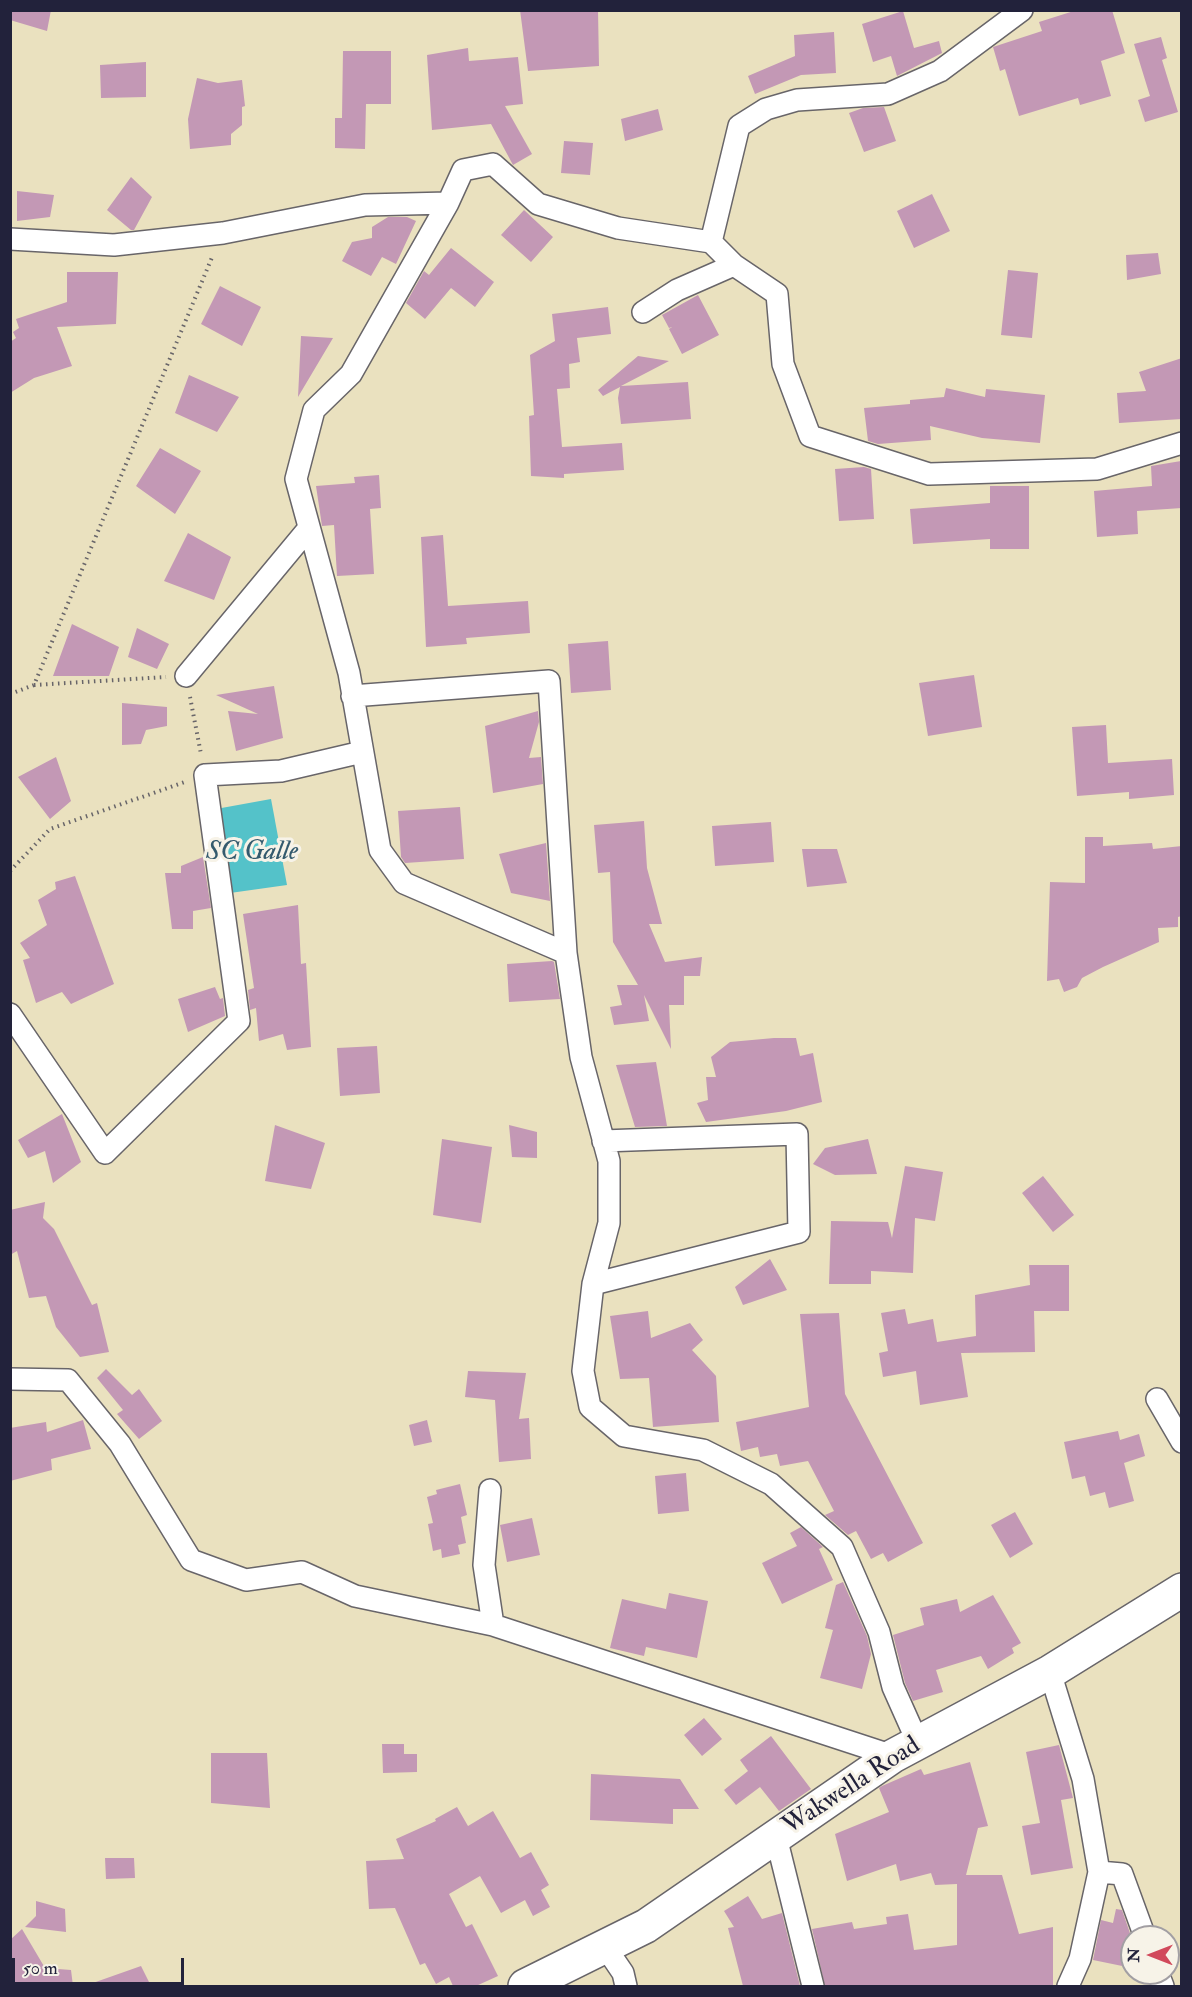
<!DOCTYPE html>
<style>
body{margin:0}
#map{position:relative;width:1192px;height:1997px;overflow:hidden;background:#eae1bf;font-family:"IM FELL Double Pica",serif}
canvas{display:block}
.frame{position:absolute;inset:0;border:12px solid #22223b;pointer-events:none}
.north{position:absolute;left:1120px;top:1925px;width:60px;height:60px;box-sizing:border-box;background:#f7f3e8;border:2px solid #a29fa3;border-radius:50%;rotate:270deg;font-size:16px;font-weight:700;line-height:24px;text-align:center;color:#22223b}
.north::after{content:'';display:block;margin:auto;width:21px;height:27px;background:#d1495b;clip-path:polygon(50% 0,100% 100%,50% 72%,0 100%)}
.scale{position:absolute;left:12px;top:1958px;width:172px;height:27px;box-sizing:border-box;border:3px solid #22223b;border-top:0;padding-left:8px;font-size:18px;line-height:21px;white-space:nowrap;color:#22223b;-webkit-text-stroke:4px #f7f3e8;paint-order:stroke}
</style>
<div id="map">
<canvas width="1192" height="1997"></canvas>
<div class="frame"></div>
<div class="north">N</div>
<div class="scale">50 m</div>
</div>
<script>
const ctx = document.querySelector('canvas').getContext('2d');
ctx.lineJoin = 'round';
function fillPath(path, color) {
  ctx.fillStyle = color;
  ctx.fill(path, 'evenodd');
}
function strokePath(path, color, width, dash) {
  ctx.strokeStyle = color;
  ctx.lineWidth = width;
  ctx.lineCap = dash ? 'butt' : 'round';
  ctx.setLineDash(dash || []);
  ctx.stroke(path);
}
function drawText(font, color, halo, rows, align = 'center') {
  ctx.font = font + ' "IM FELL Double Pica",serif';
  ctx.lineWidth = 6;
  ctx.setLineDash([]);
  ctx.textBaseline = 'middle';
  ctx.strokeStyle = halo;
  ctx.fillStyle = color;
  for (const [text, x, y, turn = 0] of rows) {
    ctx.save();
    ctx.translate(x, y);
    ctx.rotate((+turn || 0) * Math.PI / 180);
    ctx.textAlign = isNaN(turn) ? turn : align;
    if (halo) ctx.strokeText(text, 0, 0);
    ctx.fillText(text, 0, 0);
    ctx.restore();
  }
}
const water = new Path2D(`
 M271,799L287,885L230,893L216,809Z`);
const building = new Path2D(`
 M10,10H51L47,31L10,20Z
 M520,10H598L599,66L528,71Z
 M1077,10H1112L1125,53L1101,61L1111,96L1080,105L1078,98L1019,116L1005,69L1000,71L993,47L1042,31L1039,22Z
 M903,11L914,48L939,41L942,53L897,76L891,56L873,62L862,24Z
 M834,32L836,73L801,75L755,94L748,76L795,56L794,35Z
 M1161,37L1167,58L1162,60L1178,112L1145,122L1138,100L1150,96L1134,44Z
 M468,48L469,61L518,57L523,104L505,106L532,154L513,165L491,124L432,130L427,55Z
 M343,51H391V104H366L365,149L335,148V118H342Z
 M146,62V97L101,98L100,65Z
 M197,78L218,83L242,80L245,106L242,107V125L231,134V145L190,149L188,119Z
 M884,107L896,141L864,152L849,113L863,108Z
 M658,109L663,130L625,141L621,119Z
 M564,141L593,143L590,175L561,173Z
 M131,177L152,197L134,230H131L107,210Z
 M17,191L54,195L50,217L17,221Z
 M932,194L950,231L914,248L897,211Z
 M524,210L553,237L531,262L501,235Z
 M388,217H407L416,221L396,264L382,257L371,276L342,261L352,242L372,238V227Z
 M451,248L494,282L475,307L451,288L425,319L406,303L424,271L429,275Z
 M1158,253L1161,274L1127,280L1126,255Z
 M1008,270L1038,273L1032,338L1001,335Z
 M67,272H118L116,324L57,327L72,366L34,378L10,393V342L16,338L13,332L19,328L16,319L67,302Z
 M220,286L261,307L242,346L201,324Z
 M698,295L719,335L682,354L669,329L672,327L669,328L662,315Z
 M608,307L611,334L577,338L580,362L569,364L570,388L557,389L562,447L622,443L624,470L564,474V478L531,476L529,416L534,415L530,355L555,341L552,314Z
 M301,336L333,338L298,397Z
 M638,356L669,361L621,386L688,382L691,419L621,424L618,398L620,387L603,396L598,390Z
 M1182,358V419L1119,423L1117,393L1146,391L1139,372Z
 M189,375L239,397L217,432L175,413Z
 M946,388L985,397L986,389L1045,395L1040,443L982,438L930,426L931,440L878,444L868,441L864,408L910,404V400L944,397Z
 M160,448L201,471L175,514L136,486Z
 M1181,461L1182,508L1137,511L1138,534L1097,537L1094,491L1152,486L1151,466Z
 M864,467L871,469L874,519L839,521L835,469Z
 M379,475L381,508L370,509L374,574L337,576L334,525L322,526L316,486L355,483L354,477Z
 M990,486H1029V549H990V539L913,544L910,509L990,503Z
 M188,533L231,557L214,600L164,581Z
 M443,535L448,606L528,601L530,633L466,638L467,644L426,647L421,537Z
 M72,624L119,647L109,676H53Z
 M137,628L169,644L157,669L128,657Z
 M608,641L611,690L571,693L568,644Z
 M974,675L982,727L928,736L919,683Z
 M274,686L283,738L236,751L228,711L258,714L216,695Z
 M122,703L167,707V726L146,730L141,744L122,745Z
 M538,711L539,722L529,758L541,757L543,784L493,793L485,726Z
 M1106,725L1108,763L1172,759L1174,795L1129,799V792L1077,796L1072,727Z
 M56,757L71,801L50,819L18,777Z
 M460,807L464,859L405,863L401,857L398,811Z
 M644,821L647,868L662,924H649L665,962L702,957L700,976H684V1005H669L671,1049L644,995L649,1021L614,1025L610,1007L622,1005L617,985H638L613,942L610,872L598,873L594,825Z
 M771,822L774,862L715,866L712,826Z
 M1085,837H1103V846L1152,843L1153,849L1182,846V916L1178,917V927L1158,928L1159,942L1103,967L1082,978L1077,987L1064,992L1059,979L1047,981L1050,882L1085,883Z
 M546,843L550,901L511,893L499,854Z
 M802,849H837L847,883L807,887Z
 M203,857L211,908L193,911V929H172L165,873H181V866Z
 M75,876L114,984L71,1004L62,992L36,1003L23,960L30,958L20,943L47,925L38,900L56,889L55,882Z
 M298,905L301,964L306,963L311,1047L287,1050L283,1034L259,1041L256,1008L250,1010L248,990L254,988L243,914Z
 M552,961L554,962L560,999L509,1002L507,964Z
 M215,987L220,999L223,998L225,1016L188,1032L178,999Z
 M774,1038H796L800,1056L813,1053L822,1102L786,1111L706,1122L697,1103L708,1100L706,1077H716L711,1057L730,1042Z
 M377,1046L380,1093L340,1096L337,1048Z
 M656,1062L667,1126L635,1127L616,1065Z
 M62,1114L81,1162L53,1183L45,1151L28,1158L18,1140Z
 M275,1125L325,1143L311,1189L265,1181Z
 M509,1125L537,1132V1158L512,1157Z
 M442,1139L492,1147L481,1223L433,1215Z
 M868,1139L877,1174L835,1175L813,1164L825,1148Z
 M905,1166L943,1172L935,1221L915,1218L913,1273L871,1271V1284H829L831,1221L888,1222L892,1238Z
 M1043,1176L1074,1215L1053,1232L1022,1193Z
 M45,1202L43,1218L54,1229L92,1305L97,1303L109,1352L80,1357L56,1327L46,1296L29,1298L17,1251L10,1255V1210Z
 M770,1259L787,1290L743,1305L735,1287Z
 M1029,1265H1069V1311H1034L1035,1352L961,1353L968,1397L920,1405L916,1371L883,1377L879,1353L888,1351L881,1313L905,1309L908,1324L933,1319L937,1342L976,1336L975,1295L1030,1285Z
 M648,1311L651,1338L690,1323L703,1340L692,1350L716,1376L719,1422L653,1427L649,1378L620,1379L610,1316Z
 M839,1313L845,1394L923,1543L888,1562L883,1553L871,1559L856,1531L848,1535L825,1515L834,1511L808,1461L780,1466L777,1454L760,1457L758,1447L741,1451L736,1422L809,1407L800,1314Z
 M106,1369L132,1395L139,1389L162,1421L139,1439L117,1414L123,1410L97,1378Z
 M468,1371L526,1373L519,1419L529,1418L531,1459L499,1462L495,1400L465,1397Z
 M83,1420L91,1449L51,1459L52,1470L10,1481V1428L46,1422L47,1432Z
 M427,1420L432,1442L414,1446L409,1425Z
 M1118,1431L1120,1440L1139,1434L1145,1456L1124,1463L1134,1501L1109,1508L1105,1492L1090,1496L1085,1476L1072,1479L1064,1442Z
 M686,1473L689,1511L658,1514L655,1476Z
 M460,1484L467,1515L461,1517L466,1543L458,1545L460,1554L442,1558L441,1549L433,1551L428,1524L433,1523L427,1497L437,1494L436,1490Z
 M1015,1512L1033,1544L1010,1558L991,1525Z
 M532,1518L540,1555L507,1562L500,1525Z
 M801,1527L823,1547L819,1549L833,1580L782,1604L762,1563L797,1546L790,1533Z
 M843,1582L867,1636L871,1654L862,1689L820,1678L833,1630L825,1628L836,1585Z
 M669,1593L708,1601L697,1658L646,1647L644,1656L610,1648L622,1599L666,1609Z
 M993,1595L1021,1643L1012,1648L1014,1653L988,1669L981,1656L936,1670L943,1692L913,1701L905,1683L893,1635L924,1625L920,1608L957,1599L960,1612Z
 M704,1718L722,1739L702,1756L684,1735Z
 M771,1736L811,1789L779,1811L760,1787L736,1805L724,1790L748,1771L740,1760Z
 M382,1744H404V1754H417V1772L383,1773Z
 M1059,1745L1073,1798L1061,1800L1073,1868L1031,1875L1022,1826L1040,1823L1026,1752Z
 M211,1753H267L270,1808L211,1803Z
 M970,1762L988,1826L978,1828L966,1875H1002L1019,1934L1053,1927V1986H825L812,1929L852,1922L854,1929L887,1924L886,1917L908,1914L914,1950L957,1945V1884L935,1885L931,1873L900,1881L896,1864L847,1881L835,1834L889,1812L879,1788L882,1786L921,1769L924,1775Z
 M591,1774L680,1779L699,1809H673V1824L590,1820Z
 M457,1807L468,1826L493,1811L520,1858L531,1852L549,1885L541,1890L550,1907L533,1916L525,1900L501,1913L480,1876L449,1894L466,1927L472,1924L498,1976L476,1986H453L449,1977L436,1984L425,1963L420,1965L395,1908L369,1909L366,1861L404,1859L396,1839L436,1821L435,1819Z
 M105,1858H134L135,1878L106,1879Z
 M748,1896L762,1919L782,1913L800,1986H743L728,1928L734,1927L724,1911Z
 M36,1901L65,1909L66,1932L25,1927L36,1916Z
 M1116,1909L1122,1910L1132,1939V1968L1093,1960L1101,1920L1113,1923Z
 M22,1929L45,1968L71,1970L73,1986H10V1940Z
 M141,1966L151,1986H91L90,1984Z`);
const path = new Path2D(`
 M34,685L166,677
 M10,694L34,685L213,255
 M190,697L201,754
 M10,871L50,829L185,782`);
const minor = new Path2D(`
 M448,203L351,374L314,410L296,479L349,673L380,850L404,883L566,953L581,1057L609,1161V1223L593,1284L583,1371L590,1407L624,1436L703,1450L771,1484L842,1547L879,1632L893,1687L918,1743
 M10,239L114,245L223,233L365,205L448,203L463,170L493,164L538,204L618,228L711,242L739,126L766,109L797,100L888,94L940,71L1022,10
 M711,242L734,265L777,294L783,364L810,436L929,474L1097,469L1182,443
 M643,312L677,290L734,265
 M186,676L309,528
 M352,696L549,681L566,953
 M10,1014L105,1153L239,1021L205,775L281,771L362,752
 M593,1284L799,1232L797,1134L603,1141
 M10,1379L68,1380L120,1444L191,1560L246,1580L302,1572L355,1596L493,1625L893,1756
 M1157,1399L1182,1442
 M490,1490L484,1565L493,1625
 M1050,1672L1083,1779L1099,1872L1080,1959L1068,1986
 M776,1837L813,1986
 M1099,1872L1122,1874L1145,1937
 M606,1948L623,1973L626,1986
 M1158,1973L1163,1986`);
const primary = new Path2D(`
 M525,1986L646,1926L893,1756L1050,1672L1182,1590`);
const streetNames = [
 ["Wakwella Road",852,1787,-33]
];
const waterNames = [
 ["SC Galle",252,853]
];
fillPath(water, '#54c2c9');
fillPath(building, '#c398b5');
strokePath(minor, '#686569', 24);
strokePath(primary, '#686569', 36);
strokePath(path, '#686569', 4, [1.5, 4.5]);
strokePath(minor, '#fff', 21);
strokePath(primary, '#fff', 33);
drawText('26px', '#22223b', '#f7f3e8', streetNames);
drawText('italic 27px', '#345a6d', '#f7f3e8', waterNames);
</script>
